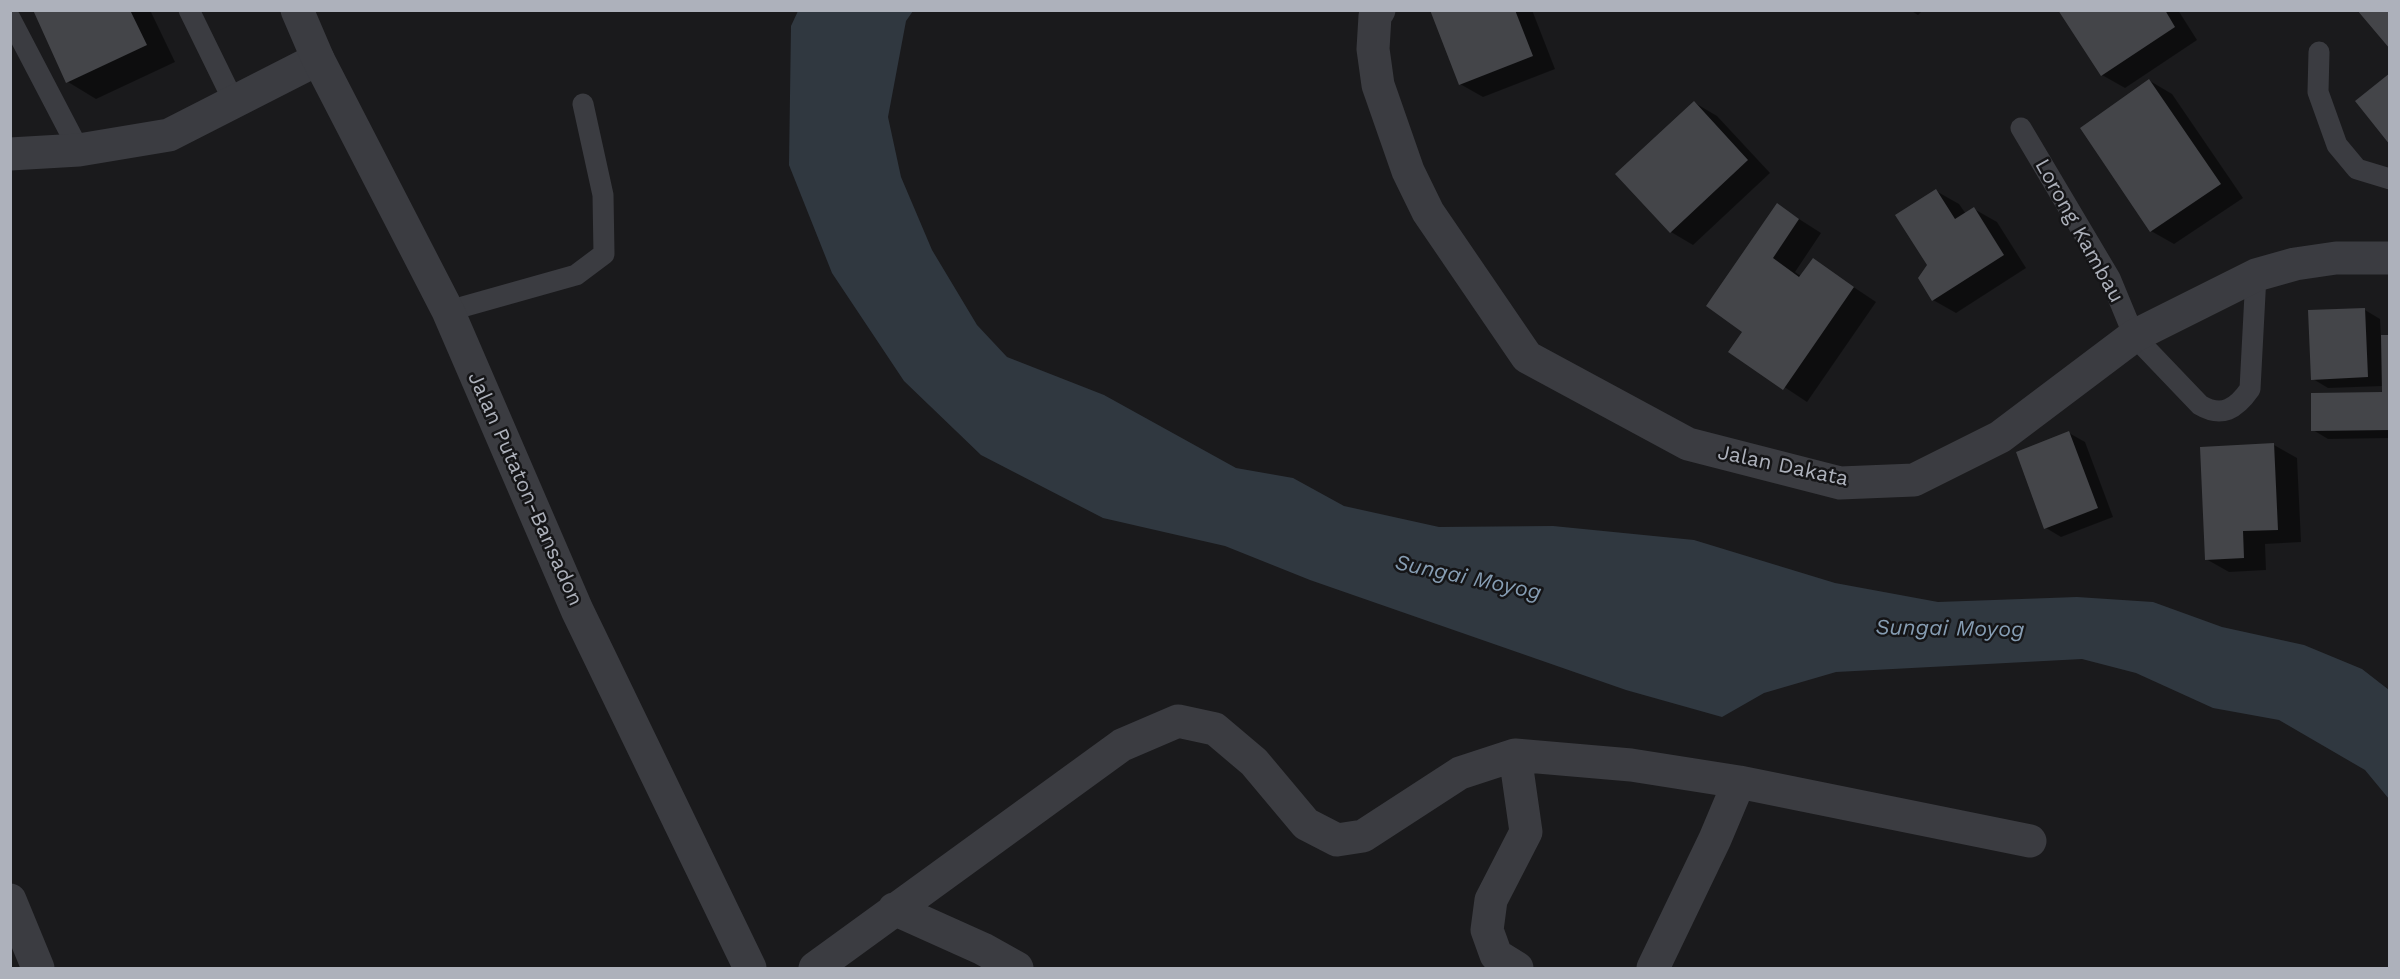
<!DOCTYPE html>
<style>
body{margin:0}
#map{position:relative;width:2400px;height:979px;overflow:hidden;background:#1a1a1c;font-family:"Work Sans",sans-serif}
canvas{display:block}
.frame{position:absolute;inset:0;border:12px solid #adb1bb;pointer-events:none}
</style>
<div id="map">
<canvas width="2400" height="979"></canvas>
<div class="frame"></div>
</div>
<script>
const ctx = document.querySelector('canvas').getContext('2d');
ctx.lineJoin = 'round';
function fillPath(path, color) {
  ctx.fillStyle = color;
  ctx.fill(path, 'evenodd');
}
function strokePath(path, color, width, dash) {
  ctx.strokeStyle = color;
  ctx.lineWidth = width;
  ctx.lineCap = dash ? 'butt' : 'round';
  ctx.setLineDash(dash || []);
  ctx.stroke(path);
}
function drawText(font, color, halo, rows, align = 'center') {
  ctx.font = font + ' "Work Sans",sans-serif';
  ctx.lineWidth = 5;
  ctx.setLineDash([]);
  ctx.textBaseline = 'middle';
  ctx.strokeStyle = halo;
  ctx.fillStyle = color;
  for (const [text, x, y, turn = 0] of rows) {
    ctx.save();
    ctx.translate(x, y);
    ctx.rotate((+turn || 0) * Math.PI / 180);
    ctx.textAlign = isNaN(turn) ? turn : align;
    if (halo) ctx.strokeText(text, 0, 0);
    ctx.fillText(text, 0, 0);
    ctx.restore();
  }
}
const water = new Path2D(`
 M798,11H913L906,21L888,117L901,177L932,250L977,325L1007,357L1104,395L1236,468L1293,478L1344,506L1439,527L1553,526L1694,540L1835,583L1938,602L2077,597L2153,602L2222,627L2304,645L2362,669L2389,690V799L2365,770L2279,720L2213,708L2136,673L2082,659L1836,672L1764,693L1722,717L1626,690L1310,580L1225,546L1103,518L981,455L904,381L832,273L789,165L791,26Z`);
const shadow = new Path2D(`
 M35,10H150L175,62L96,99L68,82Z
 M1432,10H1532L1555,69L1483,97L1460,84Z
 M1910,10H1923L1918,15Z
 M2060,10H2178L2197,40L2125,88L2102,75Z
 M2150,81L2172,94L2243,198L2174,244L2151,231L2082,128Z
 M1695,103L1717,116L1770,173L1693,245L1671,232Z
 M1936,191L1959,204L1966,214L1974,209L1997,222L2026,268L1956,313L1933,300L1928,265Z
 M1777,205L1821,233L1795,272L1802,277L1813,260L1876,302L1807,402L1730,351L1744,331Z
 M2365,310L2380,319L2381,336H2390V438L2328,439L2313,430L2383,394V386L2328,388L2313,379Z
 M2069,433L2085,442L2113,517L2061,537L2046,528Z
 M2274,445L2297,458L2301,542L2265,544L2266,570L2229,572L2206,559Z`);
const building = new Path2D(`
 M33,10H130L147,45L66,83Z
 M1430,10H1515L1533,56L1459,85Z
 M2058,10H2165L2175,27L2101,76Z
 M2357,10H2390V49Z
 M2390,73V145L2355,101Z
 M2149,79L2221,184L2150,232L2080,128Z
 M1694,101L1748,160L1670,233L1615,174Z
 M1936,189L1955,219L1974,207L2004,255L1932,301L1918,278L1927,265L1895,215Z
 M1777,203L1799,219L1773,258L1799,277L1813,258L1854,287L1783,390L1728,352L1742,332L1706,306Z
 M2365,308L2368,377L2311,380L2308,310Z
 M2381,335H2390V430L2311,431V393L2382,392Z
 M2069,431L2098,508L2044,529L2016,452Z
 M2274,443L2278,530L2243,531L2244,558L2205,560L2200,447Z`);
const service = new Path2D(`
 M189,10L234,102
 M10,18L79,150
 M2319,52L2318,92L2337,145L2357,169L2390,179
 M2021,128L2110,278L2134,336L2200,405C2222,418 2236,409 2250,389L2256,275
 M448,311L576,275L604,254L603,195L583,104`);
const minor = new Path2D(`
 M10,154L79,150L169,135L318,59
 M1515,755L1526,832L1491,900L1487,930L1496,955L1517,968
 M10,900L38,968
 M894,909L983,949L1017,968
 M815,968L1122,745L1178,721L1215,729L1254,762L1306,824L1337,840L1363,836L1460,773L1515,755L1631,765L1739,782L2030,841
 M1653,968L1715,839L1739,782`);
const tertiary = new Path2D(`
 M297,10L318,59L448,311L577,610L750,968
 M1379,10L1375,16L1373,49L1378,85L1408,171L1428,212L1527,357L1688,444L1840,483L1914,480L2000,437L2134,336L2256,275L2295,264L2336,258H2390`);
const streetNames = [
 ["Lorong Kambau",2079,231,61],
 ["Jalan Dakata",1783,466,12],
 ["Jalan Putaton-Bansadon",525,489,66]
];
const waterNames = [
 ["Sungai Moyog",1468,578,12],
 ["Sungai Moyog",1950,629,1]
];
fillPath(water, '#303840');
fillPath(shadow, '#0007');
fillPath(building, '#444549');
strokePath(service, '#3b3c41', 21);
strokePath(minor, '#3b3c41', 33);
strokePath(tertiary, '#3b3c41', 33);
drawText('21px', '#adb1bb', '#151517', streetNames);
drawText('italic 22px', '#869db3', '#151517', waterNames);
</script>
